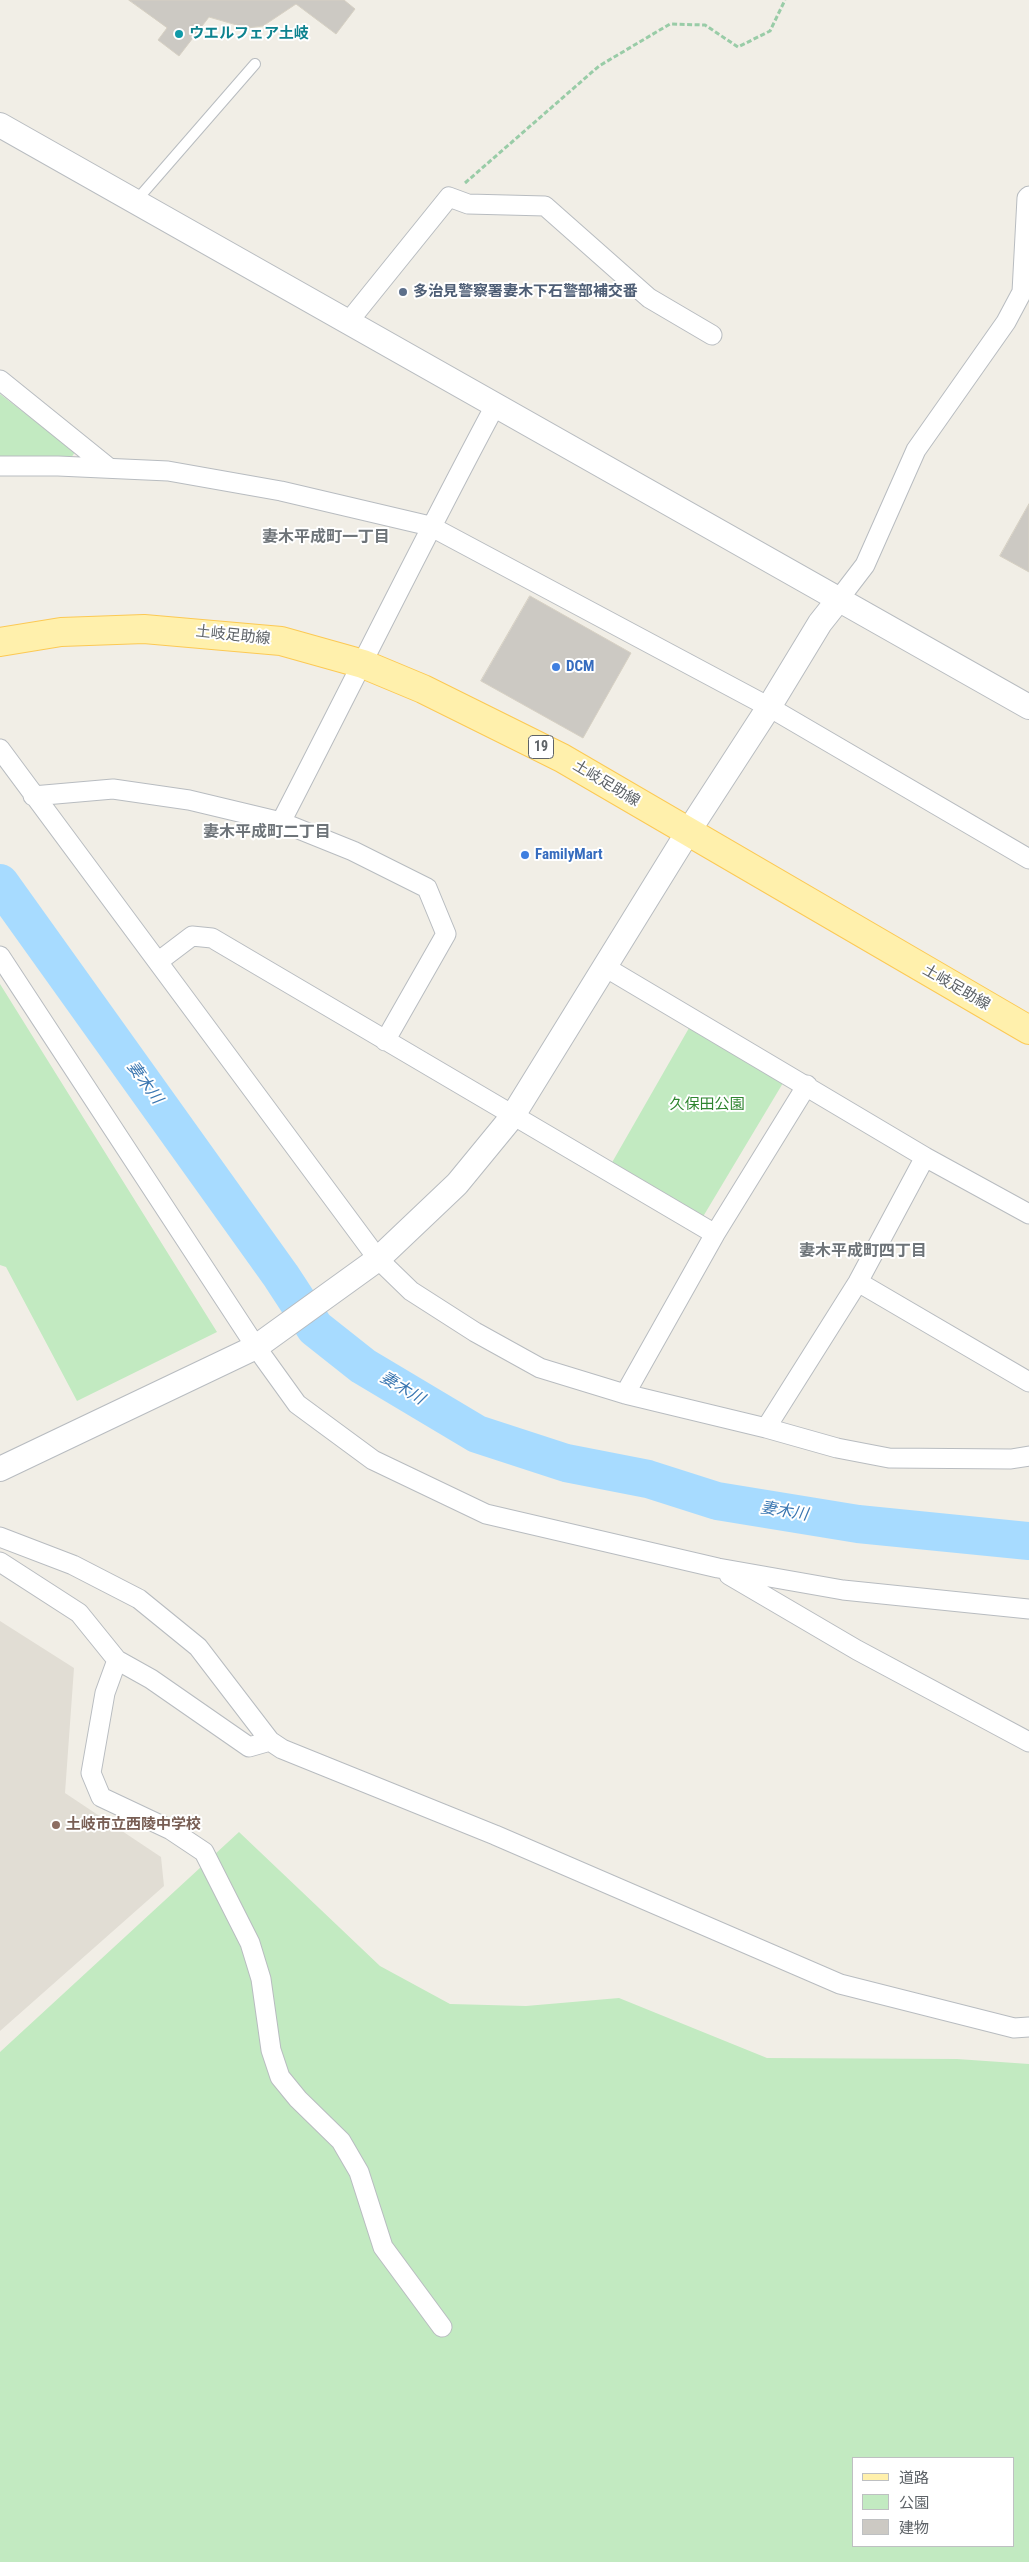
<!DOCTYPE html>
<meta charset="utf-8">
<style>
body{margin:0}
#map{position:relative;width:1029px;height:2562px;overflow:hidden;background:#f1eee6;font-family:"Roboto Condensed","Noto Sans JP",sans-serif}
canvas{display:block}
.legend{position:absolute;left:852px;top:2457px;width:162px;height:90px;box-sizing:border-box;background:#fff;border:1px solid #bec0c2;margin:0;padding:6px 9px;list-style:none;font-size:15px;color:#5d6267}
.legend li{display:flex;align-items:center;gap:10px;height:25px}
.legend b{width:25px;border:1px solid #bec0c2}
</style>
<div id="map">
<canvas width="1029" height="2562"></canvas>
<ul class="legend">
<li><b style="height:6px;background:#fff0ac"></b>道路</li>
<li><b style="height:14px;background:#c2eac1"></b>公園</li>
<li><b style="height:14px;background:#ccc9c3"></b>建物</li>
</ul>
</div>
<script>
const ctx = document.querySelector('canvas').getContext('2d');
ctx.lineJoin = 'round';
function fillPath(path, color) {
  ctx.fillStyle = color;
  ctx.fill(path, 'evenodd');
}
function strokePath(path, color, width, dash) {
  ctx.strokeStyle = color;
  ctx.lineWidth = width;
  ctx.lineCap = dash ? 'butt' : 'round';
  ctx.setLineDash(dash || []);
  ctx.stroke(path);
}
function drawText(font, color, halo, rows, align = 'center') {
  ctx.font = font + ' "Roboto Condensed","Noto Sans JP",sans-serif';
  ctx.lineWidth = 4;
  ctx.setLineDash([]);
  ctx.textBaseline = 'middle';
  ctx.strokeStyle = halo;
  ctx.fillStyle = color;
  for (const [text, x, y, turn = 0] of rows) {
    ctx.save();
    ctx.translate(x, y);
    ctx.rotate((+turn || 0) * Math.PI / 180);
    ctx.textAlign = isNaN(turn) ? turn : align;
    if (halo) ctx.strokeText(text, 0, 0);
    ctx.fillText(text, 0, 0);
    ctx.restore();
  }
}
const education = new Path2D(`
 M0,1621L74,1668L65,1793L161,1857L164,1886L0,2031Z`);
const green = new Path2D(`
 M0,394L75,452L71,458L0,456Z
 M0,984L217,1332L77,1401L6,1267L0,1265Z
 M689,1028L783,1083L701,1220L610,1166Z
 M239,1832L380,1966L450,2004L526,2006L619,1998L767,2058L957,2059L1029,2064V2562H0V2052ZM853,2458H1013V2546H853Z`);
const river = new Path2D(`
 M0,883L281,1276L315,1328L363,1366L477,1434L566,1463L648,1479L717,1501L858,1524L1029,1541`);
const building = new Path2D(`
 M129,0H344L355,9L336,34L296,4L263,26L247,28L209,17L179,56L158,40L167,28Z
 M1029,504V572L1000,556Z
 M530,596L631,653L583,738L481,681Z`);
const path = new Path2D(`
 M465,183L599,66L670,24L705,25L738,47L770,31L785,0`);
const service = new Path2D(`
 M135,202L255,64`);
const minor = new Path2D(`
 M1022,292L1027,198L1029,196
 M349,321L449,197L468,204L545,206L649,298L712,335
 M0,380L109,468
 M0,466H58L168,471L281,491L430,526L769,707L1029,859
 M839,599L865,565L916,450L1006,322L1022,292L1029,288
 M0,749L378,1259L411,1291L475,1332L540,1368L625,1394L766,1428L837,1448L889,1458L1011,1459L1029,1456
 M33,796L113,789L189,800L281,822L353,851L427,888L446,934L385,1041
 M281,822C353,683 422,542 496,404
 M0,956L256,1347L297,1404L373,1460L486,1514L718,1568L843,1590L1029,1609
 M159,961L192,936L212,938L715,1234
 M605,967L925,1157L1029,1214
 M858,1282L1029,1382
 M625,1394L715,1234L807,1085
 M766,1428L858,1282L925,1157
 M0,1537L73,1565L139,1599L198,1647L270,1741
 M0,1562L79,1613L117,1660L151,1679L249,1747L270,1741L282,1749L495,1835L840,1984L1014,2028L1029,2027
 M729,1575L857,1650L1029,1742
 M117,1660L105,1693L91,1773L101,1797L171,1830L204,1852L250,1943L261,1979L271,2050L280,2077L298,2099L341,2141L359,2172L383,2247L442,2327`);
const tertiary = new Path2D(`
 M0,125L1029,707
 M0,1469L256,1347L378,1259L457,1184L512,1117L688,832L769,707L820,623L839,599`);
const primary = new Path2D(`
 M0,642L61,632L144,629L281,641L363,664L423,689L562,758L1029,1030`);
const markers = [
 [179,34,5,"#0f9aa8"],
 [403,292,5,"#5c6f8a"],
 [556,667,5,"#3f7fe0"],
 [525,855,5,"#3f7fe0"],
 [56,1825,5,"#8d6e63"]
];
const shields = [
 [541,747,25]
];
const shieldNames = [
 ["19",541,747]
];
const cultureNames = [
 ["ウエルフェア土岐",189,34]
];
const serviceNames = [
 ["多治見警察署妻木下石警部補交番",413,292]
];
const streetNames = [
 ["土岐足助線",233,636,6],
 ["土岐足助線",606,784,31],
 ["土岐足助線",956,988,30]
];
const shopNames = [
 ["DCM",566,667],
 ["FamilyMart",535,855]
];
const parkNames = [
 ["久保田公園",707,1105]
];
const educationNames = [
 ["土岐市立西陵中学校",66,1825]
];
const neighbourhoodNames = [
 ["妻木平成町一丁目",326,538],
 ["妻木平成町二丁目",267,833],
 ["妻木平成町四丁目",863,1252]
];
const waterNames = [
 ["妻木川",144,1083,54],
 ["妻木川",402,1389,31],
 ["妻木川",784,1512,9]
];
fillPath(education, '#e1ddd4');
fillPath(green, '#c2eac1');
strokePath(river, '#a7dbff', 38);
fillPath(building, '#ccc9c3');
strokePath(building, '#d6d0c3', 1);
strokePath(service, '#b8bcc0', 12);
strokePath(minor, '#b8bcc0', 21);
strokePath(tertiary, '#b8bcc0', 26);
strokePath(primary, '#fcc954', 30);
strokePath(path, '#99cca7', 3, [5, 2.5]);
strokePath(service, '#fff', 10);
strokePath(minor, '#fff', 19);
strokePath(tertiary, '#fff', 24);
strokePath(primary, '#fff0ac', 28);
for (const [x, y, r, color] of markers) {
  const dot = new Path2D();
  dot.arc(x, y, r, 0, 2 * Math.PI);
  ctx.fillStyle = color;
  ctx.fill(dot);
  strokePath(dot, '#fff', 2);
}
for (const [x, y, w] of shields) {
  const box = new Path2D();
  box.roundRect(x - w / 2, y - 11.5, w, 23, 4);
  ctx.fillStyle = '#fff';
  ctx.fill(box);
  strokePath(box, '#5d6267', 1);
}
drawText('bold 14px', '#5d6267', null, shieldNames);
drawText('bold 15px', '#0d838f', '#fff', cultureNames, 'left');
drawText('bold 15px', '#4e5e75', '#fff', serviceNames, 'left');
drawText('15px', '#5d6267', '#fff', streetNames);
drawText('bold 15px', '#366cbe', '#fff', shopNames, 'left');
drawText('15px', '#2f8530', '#fff', parkNames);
drawText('bold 15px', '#785e54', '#fff', educationNames, 'left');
drawText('bold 16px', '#6e7479', '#fff', neighbourhoodNames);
drawText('italic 16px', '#3976b1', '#fff', waterNames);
</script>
